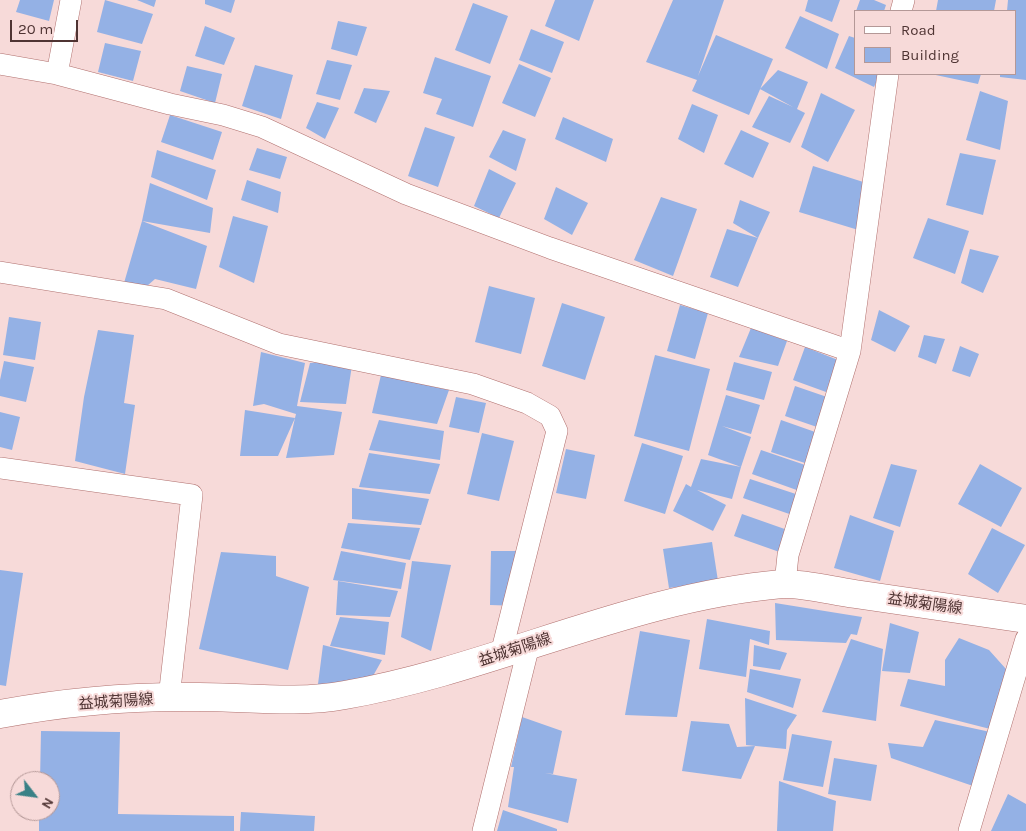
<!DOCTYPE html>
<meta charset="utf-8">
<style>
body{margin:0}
#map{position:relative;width:1026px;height:831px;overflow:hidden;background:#f7dad9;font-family:Karla,sans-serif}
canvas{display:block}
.legend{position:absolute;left:854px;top:10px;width:162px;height:65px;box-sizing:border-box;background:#f7dad9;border:1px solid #b49897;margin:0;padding:6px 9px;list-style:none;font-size:15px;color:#4f3433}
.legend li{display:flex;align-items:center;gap:10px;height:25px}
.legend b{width:25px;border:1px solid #b49897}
.north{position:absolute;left:10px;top:771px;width:50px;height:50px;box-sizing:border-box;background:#f7dad9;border:1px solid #b49897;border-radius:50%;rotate:120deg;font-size:14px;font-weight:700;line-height:20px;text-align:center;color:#4f3433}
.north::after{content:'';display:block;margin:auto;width:18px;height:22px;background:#398186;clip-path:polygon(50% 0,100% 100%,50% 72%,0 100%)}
.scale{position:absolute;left:10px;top:20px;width:68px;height:22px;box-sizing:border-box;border:2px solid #4f3433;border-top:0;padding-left:6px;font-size:15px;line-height:18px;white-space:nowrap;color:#4f3433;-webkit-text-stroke:4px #f7dad9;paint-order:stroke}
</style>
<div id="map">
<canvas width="1026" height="831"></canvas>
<ul class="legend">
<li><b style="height:6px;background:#fff"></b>Road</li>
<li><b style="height:14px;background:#94b1e5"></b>Building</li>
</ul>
<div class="north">N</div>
<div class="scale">20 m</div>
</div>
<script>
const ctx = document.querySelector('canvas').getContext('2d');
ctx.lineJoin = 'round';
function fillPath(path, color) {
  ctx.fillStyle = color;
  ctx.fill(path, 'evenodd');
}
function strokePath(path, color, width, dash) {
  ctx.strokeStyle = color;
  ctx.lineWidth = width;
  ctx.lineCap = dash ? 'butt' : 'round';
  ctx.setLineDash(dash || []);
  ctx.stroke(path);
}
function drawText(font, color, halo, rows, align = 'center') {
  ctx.font = font + ' Karla,"Noto Sans JP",sans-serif';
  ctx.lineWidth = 4;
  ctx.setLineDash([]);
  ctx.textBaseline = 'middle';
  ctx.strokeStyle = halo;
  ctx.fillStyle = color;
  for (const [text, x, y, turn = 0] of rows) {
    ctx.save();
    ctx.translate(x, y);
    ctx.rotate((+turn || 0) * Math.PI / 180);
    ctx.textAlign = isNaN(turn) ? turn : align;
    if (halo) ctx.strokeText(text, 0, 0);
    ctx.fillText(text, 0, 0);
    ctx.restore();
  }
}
const building = new Path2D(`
 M20,0H54L49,21L16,12Z
 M105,0L153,14L142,44L97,32Z
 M137,0H156L154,7Z
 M205,0H235L231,13L205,4Z
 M555,0H594L579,41L545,26Z
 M673,0H724L698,76L716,35L773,59L749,115L692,91L697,80L646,62Z
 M808,0H840L832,22L805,11Z
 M860,0H874L886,5L884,11H856Z
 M938,0H996L994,11H936Z
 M1008,0H1026V80L1000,77V74H1015V11H1007Z
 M473,3L508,16L490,64L455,50Z
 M800,16L839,34L827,69L785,48Z
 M338,21L367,27L357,56L331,49Z
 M205,26L235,38L224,65L195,56Z
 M531,29L564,42L552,73L519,60Z
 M849,36L855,38V74H880L874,87L835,68Z
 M105,43L141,51L133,81L98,72Z
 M435,57L491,76L473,127L436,114L442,99L423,93Z
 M327,60L352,65L340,100L316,94Z
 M519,64L551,78L535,117L502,103Z
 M255,65L293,75L281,119L242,106Z
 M187,66L222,74L215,103L180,91Z
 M778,70L808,82L797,109L805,113L790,143L752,127L769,96L793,107L760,89Z
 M931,74H981L978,84Z
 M364,88L390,91L376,123L354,113Z
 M980,91L1008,101L1000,150L966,140Z
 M821,93L855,110L828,162L801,147Z
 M317,102L339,108L325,139L306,128Z
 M692,104L718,115L704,153L678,139Z
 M170,115L222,132L213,160L161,142Z
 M563,117L613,139L606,162L555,139Z
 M425,127L455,137L438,187L408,176Z
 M503,130L526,139L516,171L489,157Z
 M741,130L769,143L753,178L724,164Z
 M257,148L287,157L280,179L249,170Z
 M157,150L216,170L207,200L151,177Z
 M960,153L996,160L983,215L946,205Z
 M813,166L879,187L865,232L799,212Z
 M489,169L516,183L499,218L474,206Z
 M247,180L281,192L278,213L241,200Z
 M150,183L213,208L210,233L142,221Z
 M556,187L588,203L572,235L544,219Z
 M661,197L697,209L673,276L634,260Z
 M740,200L770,212L758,238L733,223Z
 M233,216L268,226L254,283L219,267Z
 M928,218L969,231L955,274L913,258Z
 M142,221L207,246L196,289L155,279L147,286L124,283Z
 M727,229L758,238L738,287L710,277Z
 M970,249L999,256L983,293L961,283Z
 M489,286L535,298L521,354L475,342Z
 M562,303L605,317L585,380L542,366Z
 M680,305L708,313L695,359L667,351Z
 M879,310L910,326L895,352L871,340Z
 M9,317L41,322L35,360L3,355Z
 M751,328L787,341L778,366L739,357Z
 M98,330L134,335L124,403L135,405L125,474L75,461L84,397Z
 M924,335L945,339L936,364L918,357Z
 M960,346L979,354L970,377L952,371Z
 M805,347L838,360L826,392L793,380Z
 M261,352L305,363L297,406L342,412L334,455L286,458L295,418L278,456H240L245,410L295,418L296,414L264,404L253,406Z
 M655,355L710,369L689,451L634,436Z
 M353,359L346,404L300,402L310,363Z
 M4,361L34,367L26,402L0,396V380Z
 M734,362L772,372L764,400L726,390Z
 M381,375L449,390L437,424L372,413Z
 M795,386L827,397L817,427L785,416Z
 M726,395L760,405L751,434L722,426L751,437L741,467L708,455Z
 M456,397L486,403L479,433L449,427Z
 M0,412L20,417L12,450L0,447Z
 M379,420L444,431L440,460L369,450Z
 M781,420L818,433L808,464L771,452Z
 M482,433L514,441L499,501L467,494Z
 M642,443L683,456L665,514L624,501Z
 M566,449L595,455L586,499L556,493Z
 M761,450L814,468L805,493L752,474Z
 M369,453L440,464L430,494L359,487Z
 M701,459L741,467L732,499L697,490L726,505L713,531L673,511L686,484L691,487Z
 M891,464L917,470L900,527L873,518Z
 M980,464L1022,488L1001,527L958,504Z
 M750,479L805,497L798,517L743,498Z
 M352,488L429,499L421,525L352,519Z
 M742,514L796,533L788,555L734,536Z
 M850,515L894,531L880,581L834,568Z
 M348,523L420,528L410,560L341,548Z
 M992,528L1025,545L998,593L968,574Z
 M712,542L718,581L669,588L663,549Z
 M341,551L406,563L401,589L333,580Z
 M491,551H520V606L490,605Z
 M221,552L276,556V576L309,587L288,670L199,649Z
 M412,561L451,565L431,651L401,637Z
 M0,570L23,573L6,686L0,685Z
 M338,581L398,591L390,617L336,615Z
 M775,603L862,617L857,635L851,634L846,643L776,640Z
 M340,617L389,622L385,655L330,646Z
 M707,619L770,631L769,645L750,639L746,677L699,669Z
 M890,623L919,632L910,673L882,671Z
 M640,631L690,640L677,717L625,715Z
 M959,638L989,650L1006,669L998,731L900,706L908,679L945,686V660Z
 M851,639L883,649L876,721L822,712Z
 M323,645L382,660L369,683L318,684Z
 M754,645L787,653L780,670L753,666Z
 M750,669L801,679L793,708L747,692Z
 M745,698L797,715L787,730L786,749L746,745Z
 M522,717L562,731L553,774L545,773L577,779L568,823L508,807L514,767H511Z
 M935,720L995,733L976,787L891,758L888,743L923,747Z
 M691,721L729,724L737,747L755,746L741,779L682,771Z
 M41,731L120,732L118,814L234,816V831H39V811H50V781H40Z
 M792,734L832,741L823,787L783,780Z
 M834,758L877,765L871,801L828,794Z
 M779,781L836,801L833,831H777Z
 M1008,794L1026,804V831H991Z
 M503,810L557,829V831H497Z
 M241,812L315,816L314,831H240Z`);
const street = new Path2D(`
 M901,11L904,0
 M0,64L57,74L170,104L223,115L262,127L406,194L550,248L850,351
 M57,74L71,0
 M0,272L166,299L279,344L473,384L527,403L550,416L557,431L501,654
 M0,468L192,495L169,698
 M785,584L788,555L850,351L888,74
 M483,831L529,645
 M969,831L1026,639`);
const secondary = new Path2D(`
 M0,714C63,702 134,696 199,697C247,697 297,704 345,695C493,669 631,597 782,584C803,583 833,591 855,594C912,602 969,611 1026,619`);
const streetNames = [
 ["益城菊陽線",925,604,8],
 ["益城菊陽線",515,650,-18],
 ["益城菊陽線",116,702,-4]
];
fillPath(building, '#94b1e5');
strokePath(street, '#b0706e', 22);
strokePath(secondary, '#b0706e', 29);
strokePath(street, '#fff', 21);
strokePath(secondary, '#fff', 28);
drawText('15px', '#4f3433', '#f7dad9', streetNames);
</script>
